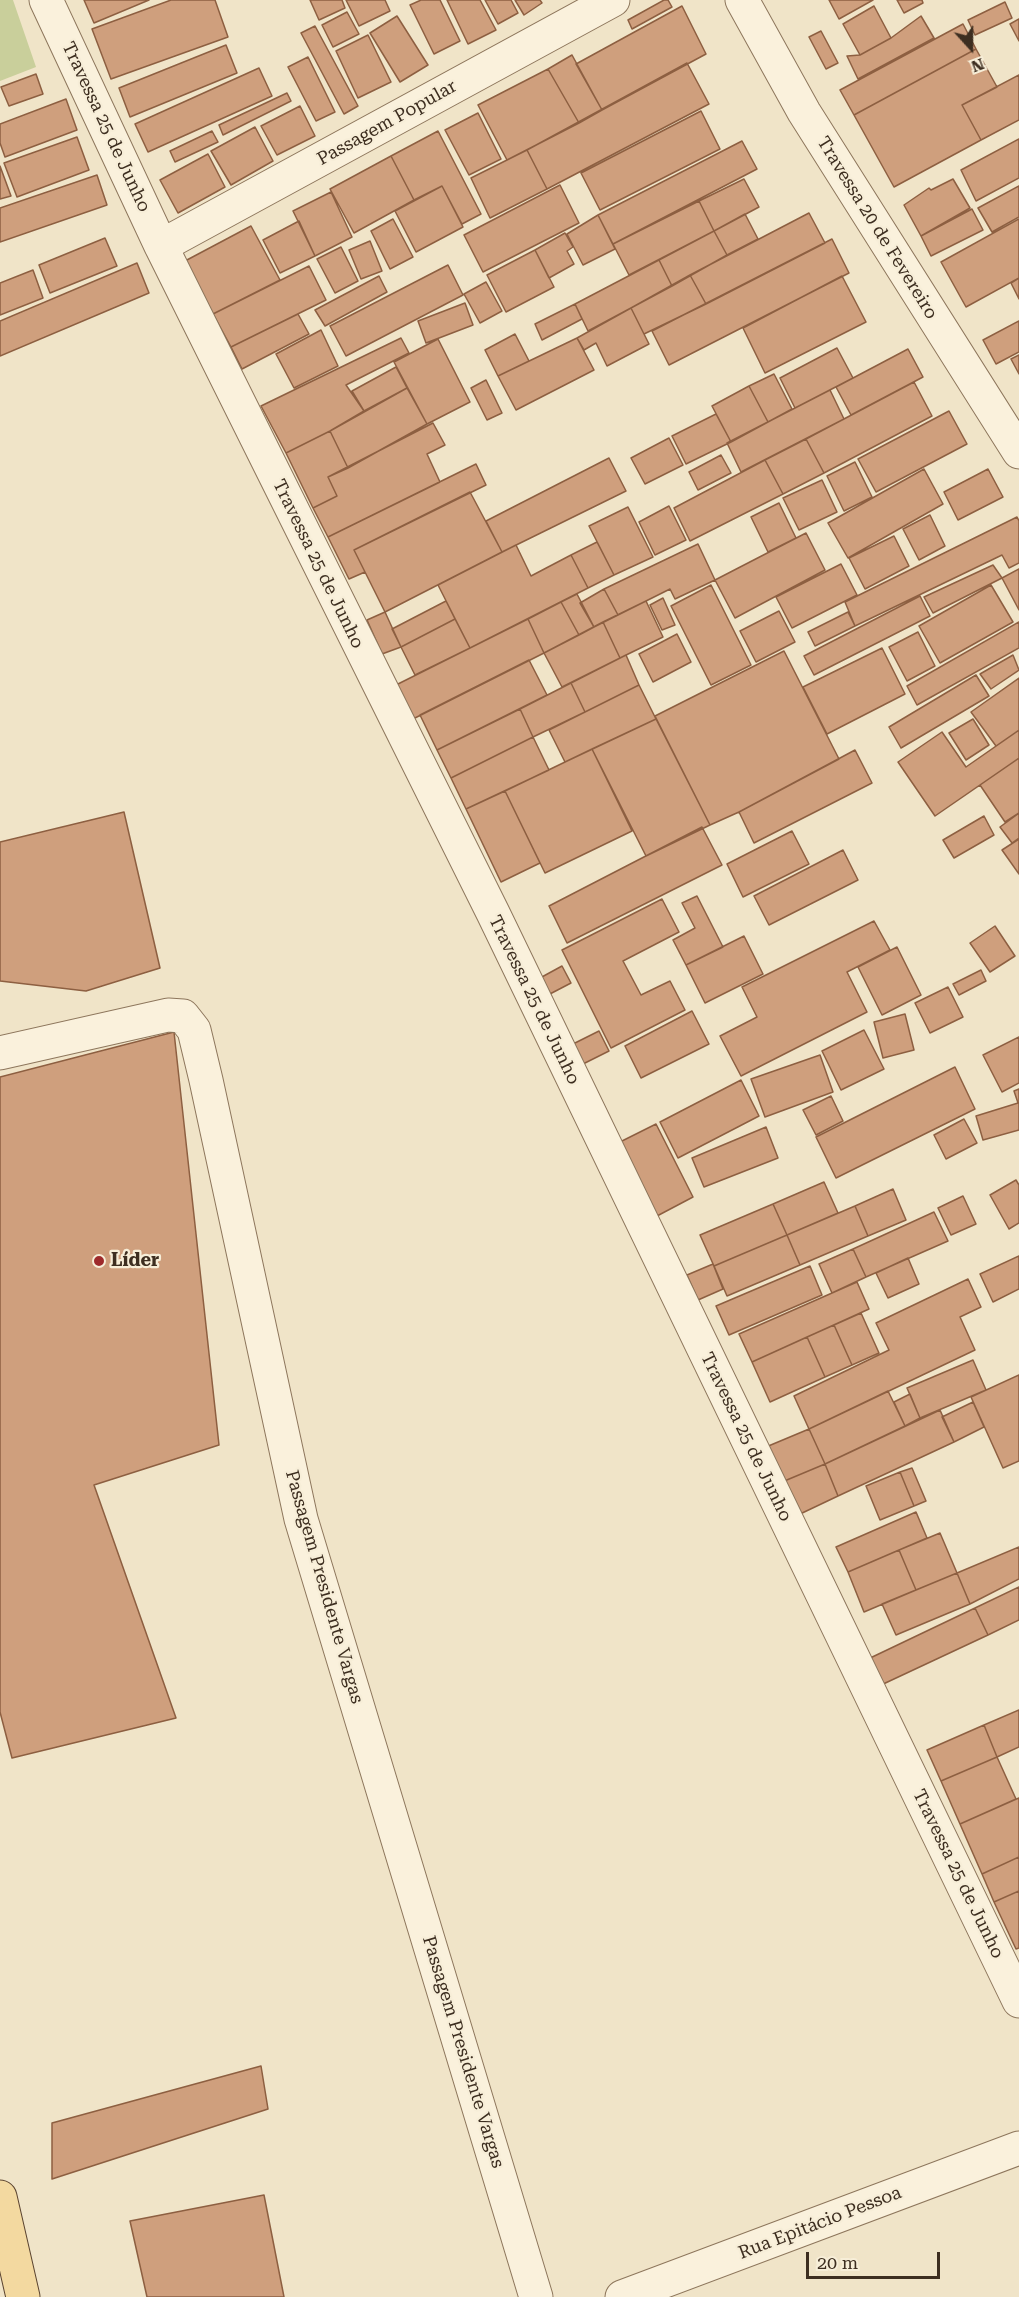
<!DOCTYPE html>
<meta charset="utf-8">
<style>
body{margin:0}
#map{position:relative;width:1019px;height:2297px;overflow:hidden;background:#f0e4c8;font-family:"Roboto Serif",serif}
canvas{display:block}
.north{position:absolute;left:941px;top:18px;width:60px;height:60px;-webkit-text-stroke:4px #f7eed8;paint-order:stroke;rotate:159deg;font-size:16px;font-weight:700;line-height:24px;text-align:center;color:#3d2e20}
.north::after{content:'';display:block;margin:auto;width:21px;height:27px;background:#3d2e20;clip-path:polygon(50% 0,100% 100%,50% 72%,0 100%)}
.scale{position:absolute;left:806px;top:2252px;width:134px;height:27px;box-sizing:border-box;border:3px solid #3d2e20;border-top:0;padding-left:8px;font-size:18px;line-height:21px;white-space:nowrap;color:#3d2e20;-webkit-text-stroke:4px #f7eed8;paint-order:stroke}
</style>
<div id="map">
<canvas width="1019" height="2297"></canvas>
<div class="north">N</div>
<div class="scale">20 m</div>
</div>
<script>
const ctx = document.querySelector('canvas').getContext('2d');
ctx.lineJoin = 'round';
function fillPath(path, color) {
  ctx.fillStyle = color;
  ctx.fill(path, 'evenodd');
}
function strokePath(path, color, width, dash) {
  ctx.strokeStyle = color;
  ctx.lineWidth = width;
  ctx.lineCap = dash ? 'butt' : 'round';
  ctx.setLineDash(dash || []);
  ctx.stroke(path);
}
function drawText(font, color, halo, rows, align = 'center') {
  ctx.font = font + ' "Roboto Serif",serif';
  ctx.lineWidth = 4.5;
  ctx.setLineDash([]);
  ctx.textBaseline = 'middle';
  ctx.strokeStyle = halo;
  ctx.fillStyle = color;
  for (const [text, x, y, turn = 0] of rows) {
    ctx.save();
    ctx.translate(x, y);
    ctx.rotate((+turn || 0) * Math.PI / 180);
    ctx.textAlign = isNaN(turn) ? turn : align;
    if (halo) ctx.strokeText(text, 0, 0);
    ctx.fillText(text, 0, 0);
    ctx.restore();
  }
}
const green = new Path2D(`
 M0,0H13L36,67L0,81Z`);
const building = new Path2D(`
 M84,0H149L94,23Z
 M171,0H215L228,37L111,79L92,29Z
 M310,0H342L345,8L319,20Z
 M346,0H385L390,11L359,26Z
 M421,0H440L460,41L434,54L410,5Z
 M447,0H480L496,30L468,44Z
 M485,0H511L518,13L498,24Z
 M515,0H540L542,3L524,15Z
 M664,0H668L672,7L632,29L628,20Z
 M829,0H873L839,19Z
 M897,0H922L923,3L904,13Z
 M1005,2L1012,18L975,35L968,20Z
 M682,6L706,54L602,110L576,64Z
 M874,6L891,38L860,55L843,24Z
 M347,12L359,34L333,47L322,25Z
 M397,16L428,65L400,82L370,33Z
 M921,16L934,38L858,79L847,56L860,55L891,38Z
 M1019,19V41L1010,24Z
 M963,24L976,49L854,115L840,90Z
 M315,26L358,106L344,114L301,33Z
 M821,31L838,63L826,69L809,37Z
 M368,35L391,82L358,98L336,51Z
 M226,45L237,73L130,117L119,88Z
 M976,49L997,87L962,105L981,140L894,187L854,115Z
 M572,55L602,110L579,123L548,69Z
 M308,57L335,112L316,121L288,67Z
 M687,63L709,104L547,189L527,150Z
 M259,68L272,96L148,152L135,124Z
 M548,69L579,123L507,160L478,105Z
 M36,74L43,94L9,106L1,87Z
 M1019,75V120L981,140L962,105Z
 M287,93L291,101L223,135L219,125Z
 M66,99L77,130L5,157L0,143V124Z
 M300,106L315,136L277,155L261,126Z
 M701,111L720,149L600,210L581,173Z
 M478,113L501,159L469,175L445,130Z
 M255,127L273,161L231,185L211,151Z
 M212,131L218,142L175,162L170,151Z
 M438,131L481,214L462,224L442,186L414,200L391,156Z
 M77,137L89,170L17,197L4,163Z
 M1019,139V178L976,201L961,170Z
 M742,141L757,169L613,244L598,215Z
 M527,150L547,189L490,218L471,178Z
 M208,154L225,187L178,213L160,180Z
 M391,156L414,200L354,233L330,189Z
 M0,166L11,196L0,199Z
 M97,175L107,205L0,242V208Z
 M744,179L759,207L714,231L699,201Z
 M953,179L970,208L921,236L904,205L929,188L931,190Z
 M560,185L579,223L483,272L464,235Z
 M442,186L463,227L416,252L395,211Z
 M1019,186V217L992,232L978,208Z
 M331,192L352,237L315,256L293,211Z
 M699,201L714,231L629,275L613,244Z
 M972,209L983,230L931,256L921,236Z
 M809,213L825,243L706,304L690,275Z
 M745,214L758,239L727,255L714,231Z
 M598,215L615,249L583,265L567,234Z
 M393,219L413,257L390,269L371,231Z
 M1019,219V278L966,307L941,262Z
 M299,221L315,256L280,273L263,240Z
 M251,226L280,280L213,314L185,261Z
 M714,231L727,255L672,286L659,260Z
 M565,233L573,247L567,251L574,264L549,278L535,250Z
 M105,238L117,266L50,293L39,265Z
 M832,239L849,273L669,365L652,331Z
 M370,241L382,271L361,279L349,250Z
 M341,247L358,281L335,293L317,259Z
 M535,250L554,287L506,312L487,275Z
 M659,260L672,286L588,331L575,304Z
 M137,263L149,293L0,356V321Z
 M448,265L463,295L346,356L330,326Z
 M309,266L326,300L231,347L213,314Z
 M33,270L43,298L0,315V283Z
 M690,275L706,304L644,334L631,308Z
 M379,276L387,292L325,326L315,310Z
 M842,276L866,322L765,373L743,328Z
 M1019,278V299L1011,283Z
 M486,282L502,311L480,323L464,294Z
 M465,303L473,325L426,343L418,321Z
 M575,304L582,319L542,340L535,324Z
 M631,308L649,344L607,366L596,343L584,350L577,338Z
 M298,314L309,334L242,369L231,347Z
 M1019,321V352L996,364L983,340Z
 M321,330L338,366L294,388L276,354Z
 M515,334L529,361L498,376L485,350Z
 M401,338L409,353L346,385L364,411L330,431L286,453L261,406Z
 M577,338L594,370L516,410L498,376Z
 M438,339L470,402L427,424L394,362Z
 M837,348L853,378L795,408L780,378Z
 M908,349L923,377L851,415L836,387Z
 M1019,355V374L1011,359Z
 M396,367L407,388L364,411L352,391Z
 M774,374L792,409L768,422L749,386Z
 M486,380L502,413L487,420L471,388Z
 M914,382L932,416L824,473L806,439Z
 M749,386L768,422L731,442L712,406Z
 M407,388L427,424L348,468L330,431Z
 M830,390L844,419L741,472L727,443Z
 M949,411L967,444L876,492L858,459Z
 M716,414L731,442L686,464L672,436Z
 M433,423L445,445L427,454L440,482L328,537L313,508L337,496L328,477Z
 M330,431L348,468L328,477L337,496L313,508L286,453Z
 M669,438L683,465L645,484L631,458Z
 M806,439L824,473L783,494L765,460Z
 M721,455L731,473L698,490L689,472Z
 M609,458L626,491L502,552L486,521Z
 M765,460L783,494L690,541L674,508Z
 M855,462L872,497L844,511L827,476Z
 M476,464L486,485L354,550L365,572L349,579L328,537Z
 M924,469L943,504L848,558L828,523Z
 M988,469L1003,497L958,520L944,492Z
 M822,480L837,512L799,530L783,498Z
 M470,492L502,552L385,612L354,550Z
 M779,503L796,538L768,552L751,517Z
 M669,506L686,540L655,555L639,522Z
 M628,507L653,557L614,575L589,526Z
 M930,515L945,546L919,560L903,529Z
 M1017,517L1019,521V563L1009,568L1002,555L855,626L845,602Z
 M806,533L825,570L735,618L715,580Z
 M894,536L909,566L865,589L849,558Z
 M597,542L614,575L588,588L571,555Z
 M698,544L715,580L675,599L670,589L618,615L604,589Z
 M516,545L531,576L571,555L588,588L470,648L438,585Z
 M841,564L857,595L792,628L776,597Z
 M993,565L1002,578L933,613L924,597Z
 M1019,569V610L1002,578Z
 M711,585L751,665L711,685L671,606Z
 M991,585L1013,622L940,663L919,626Z
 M604,589L618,615L594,627L580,603Z
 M577,594L594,627L579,635L561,602Z
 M920,596L930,616L814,675L804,656Z
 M663,598L675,625L662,630L650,605Z
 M446,601L455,619L401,647L392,629Z
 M646,601L663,637L620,658L603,622Z
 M561,602L579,635L544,653L528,619Z
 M779,611L795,642L756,662L740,631Z
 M385,612L401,647L382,654L367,620Z
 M848,612L855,626L815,646L808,632Z
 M455,619L470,648L415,675L401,647Z
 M528,619L544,653L411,720L394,686Z
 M603,622L620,658L562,687L544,653Z
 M1019,622V648L917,705L907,686Z
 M918,632L935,666L907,681L889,647Z
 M677,634L691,662L653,682L639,654Z
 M882,648L905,694L827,734L803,687Z
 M784,651L839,759L739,812L710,825L655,716Z
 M626,655L639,685L585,712L571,683Z
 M1013,655L1019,670L991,689L980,674Z
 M529,660L547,695L437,750L420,715Z
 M976,675L989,696L901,748L889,727Z
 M1019,678V730L996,746L971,712Z
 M571,683L585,712L533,737L520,709Z
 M639,685L656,719L565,762L549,730Z
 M520,709L533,737L451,778L437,750Z
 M656,719L710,825L646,856L592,749Z
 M973,719L989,745L966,760L949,733Z
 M1019,730V758L935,816L898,762L942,732L966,767Z
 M533,737L549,770L466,809L451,778Z
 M592,749L632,831L545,873L505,791Z
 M855,750L872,783L754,843L739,812Z
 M1019,758V813L1005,822L980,785Z
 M505,791L540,863L501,882L466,809Z
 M124,812L160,968L86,991L0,981V842Z
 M1019,813V838L1012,843L1000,827Z
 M984,816L994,835L954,858L943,840Z
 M702,827L722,865L567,943L549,906Z
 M792,831L809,864L743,897L727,864Z
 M1019,839V874L1002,850Z
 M843,850L858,880L769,925L754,896Z
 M697,896L723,947L686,965L673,940L695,928L682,903Z
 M662,899L679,932L623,961L641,995L670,981L685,1010L611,1048L562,950Z
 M874,921L890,950L847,972L867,1012L741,1076L720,1036L757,1017L742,987Z
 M995,926L1015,956L990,972L970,943Z
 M744,936L763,974L705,1003L686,965Z
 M897,947L921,995L882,1015L858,967Z
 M562,966L571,983L548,995L540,978Z
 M981,970L986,981L959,995L953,984Z
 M948,987L963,1017L930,1033L915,1003Z
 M692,1011L709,1044L641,1078L625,1046Z
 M905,1014L914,1050L883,1058L874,1022Z
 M864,1030L884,1069L841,1090L822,1051Z
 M599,1031L609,1051L577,1067L567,1047Z
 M174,1032L219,1445L94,1485L176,1718L12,1758L0,1712V1077Z
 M1019,1037V1083L1002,1092L983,1055Z
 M820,1055L833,1092L765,1117L751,1079Z
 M955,1067L975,1109L836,1178L816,1137Z
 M741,1080L759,1116L678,1158L660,1122Z
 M1019,1089V1130L983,1140L976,1116L1018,1103L1014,1091Z
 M831,1096L843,1121L816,1135L803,1110Z
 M964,1119L977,1143L946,1159L934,1135Z
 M656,1124L693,1197L657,1216L620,1142Z
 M766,1127L778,1158L704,1187L692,1158Z
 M1016,1180L1019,1185V1223L1009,1229L990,1195Z
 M824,1182L838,1213L787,1235L773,1204Z
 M893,1189L906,1220L868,1236L855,1206Z
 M963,1196L976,1224L951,1235L938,1208Z
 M773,1204L787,1235L714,1266L700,1235Z
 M855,1206L868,1236L800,1265L787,1235Z
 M934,1212L948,1241L866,1277L853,1249Z
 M787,1235L800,1265L727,1296L714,1266Z
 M853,1249L866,1277L832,1293L819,1264Z
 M1019,1256V1289L993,1302L980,1274Z
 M908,1258L919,1284L888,1298L876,1273Z
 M713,1264L723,1289L698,1300L687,1275Z
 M810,1266L822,1295L729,1335L716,1306Z
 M968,1279L981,1307L960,1317L975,1350L809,1429L794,1396L889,1350L876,1323Z
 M857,1282L869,1309L752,1362L739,1334Z
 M861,1313L879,1353L852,1365L834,1325Z
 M834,1325L852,1365L825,1377L807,1337Z
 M807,1337L825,1377L770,1402L752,1362Z
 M973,1360L986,1390L920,1418L907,1388Z
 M1019,1375V1461L1003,1468L971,1397Z
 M888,1391L905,1426L825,1464L809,1429Z
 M910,1394L920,1418L905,1426L894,1402Z
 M973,1402L984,1427L954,1442L942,1417Z
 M940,1410L954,1442L838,1496L825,1464Z
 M809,1429L825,1464L782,1482L766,1447Z
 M825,1464L838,1496L798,1515L782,1482Z
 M912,1468L926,1501L914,1506L900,1472Z
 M900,1472L914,1506L880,1520L866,1486Z
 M916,1512L927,1538L848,1572L836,1547Z
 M940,1533L957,1573L916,1590L899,1550Z
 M1019,1547V1579L970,1604L957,1573Z
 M899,1550L916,1590L864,1612L848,1572Z
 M957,1573L970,1604L896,1635L882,1604Z
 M1019,1587V1620L988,1635L975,1608Z
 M975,1608L988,1635L879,1686L866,1660Z
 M1019,1710V1747L997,1757L984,1725Z
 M984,1725L997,1757L941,1781L927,1750Z
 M997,1757L1016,1799L960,1824L941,1781Z
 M1019,1798V1857L982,1874L960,1824Z
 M1019,1857V1891L994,1902L982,1874Z
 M1019,1891V1948L1016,1949L994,1902Z
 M261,2066L268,2109L52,2179V2123Z
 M264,2195L284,2297H147L130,2221Z`);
const minor = new Path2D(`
 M46,0L161,246L493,913L1019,2001
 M742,0L804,112L1019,452
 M161,246L613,0
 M0,1053L168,1015L183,1016L194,1030L206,1080L301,1519L536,2297
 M622,2297L1019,2148`);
const major = new Path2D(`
 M0,2197L23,2297`);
const markers = [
 [99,1261,6,"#9e2a2b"]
];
const streetNames = [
 ["Passagem Popular",387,123,-29],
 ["Travessa 25 de Junho",106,127,65],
 ["Travessa 20 de Fevereiro",877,228,58],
 ["Travessa 25 de Junho",318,564,64],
 ["Travessa 25 de Junho",534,1000,64],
 ["Travessa 25 de Junho",746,1437,64],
 ["Passagem Presidente Vargas",324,1587,74],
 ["Travessa 25 de Junho",958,1874,64],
 ["Passagem Presidente Vargas",463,2052,73],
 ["Rua Epitácio Pessoa",820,2223,-21]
];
const poiNames = [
 ["Líder",111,1261]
];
fillPath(green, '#c9cf9b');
fillPath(building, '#cf9f7d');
strokePath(building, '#8d5f41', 1.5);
strokePath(minor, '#8d765c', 35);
strokePath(major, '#5b4430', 35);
strokePath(minor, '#faf1dc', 33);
strokePath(major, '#f3d9a0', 33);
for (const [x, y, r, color] of markers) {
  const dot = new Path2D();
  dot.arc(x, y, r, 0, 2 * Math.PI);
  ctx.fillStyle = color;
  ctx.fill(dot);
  strokePath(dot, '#f7eed8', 2);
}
drawText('18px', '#3d2e20', '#f7eed8', streetNames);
drawText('bold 18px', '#3d2e20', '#f7eed8', poiNames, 'left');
</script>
